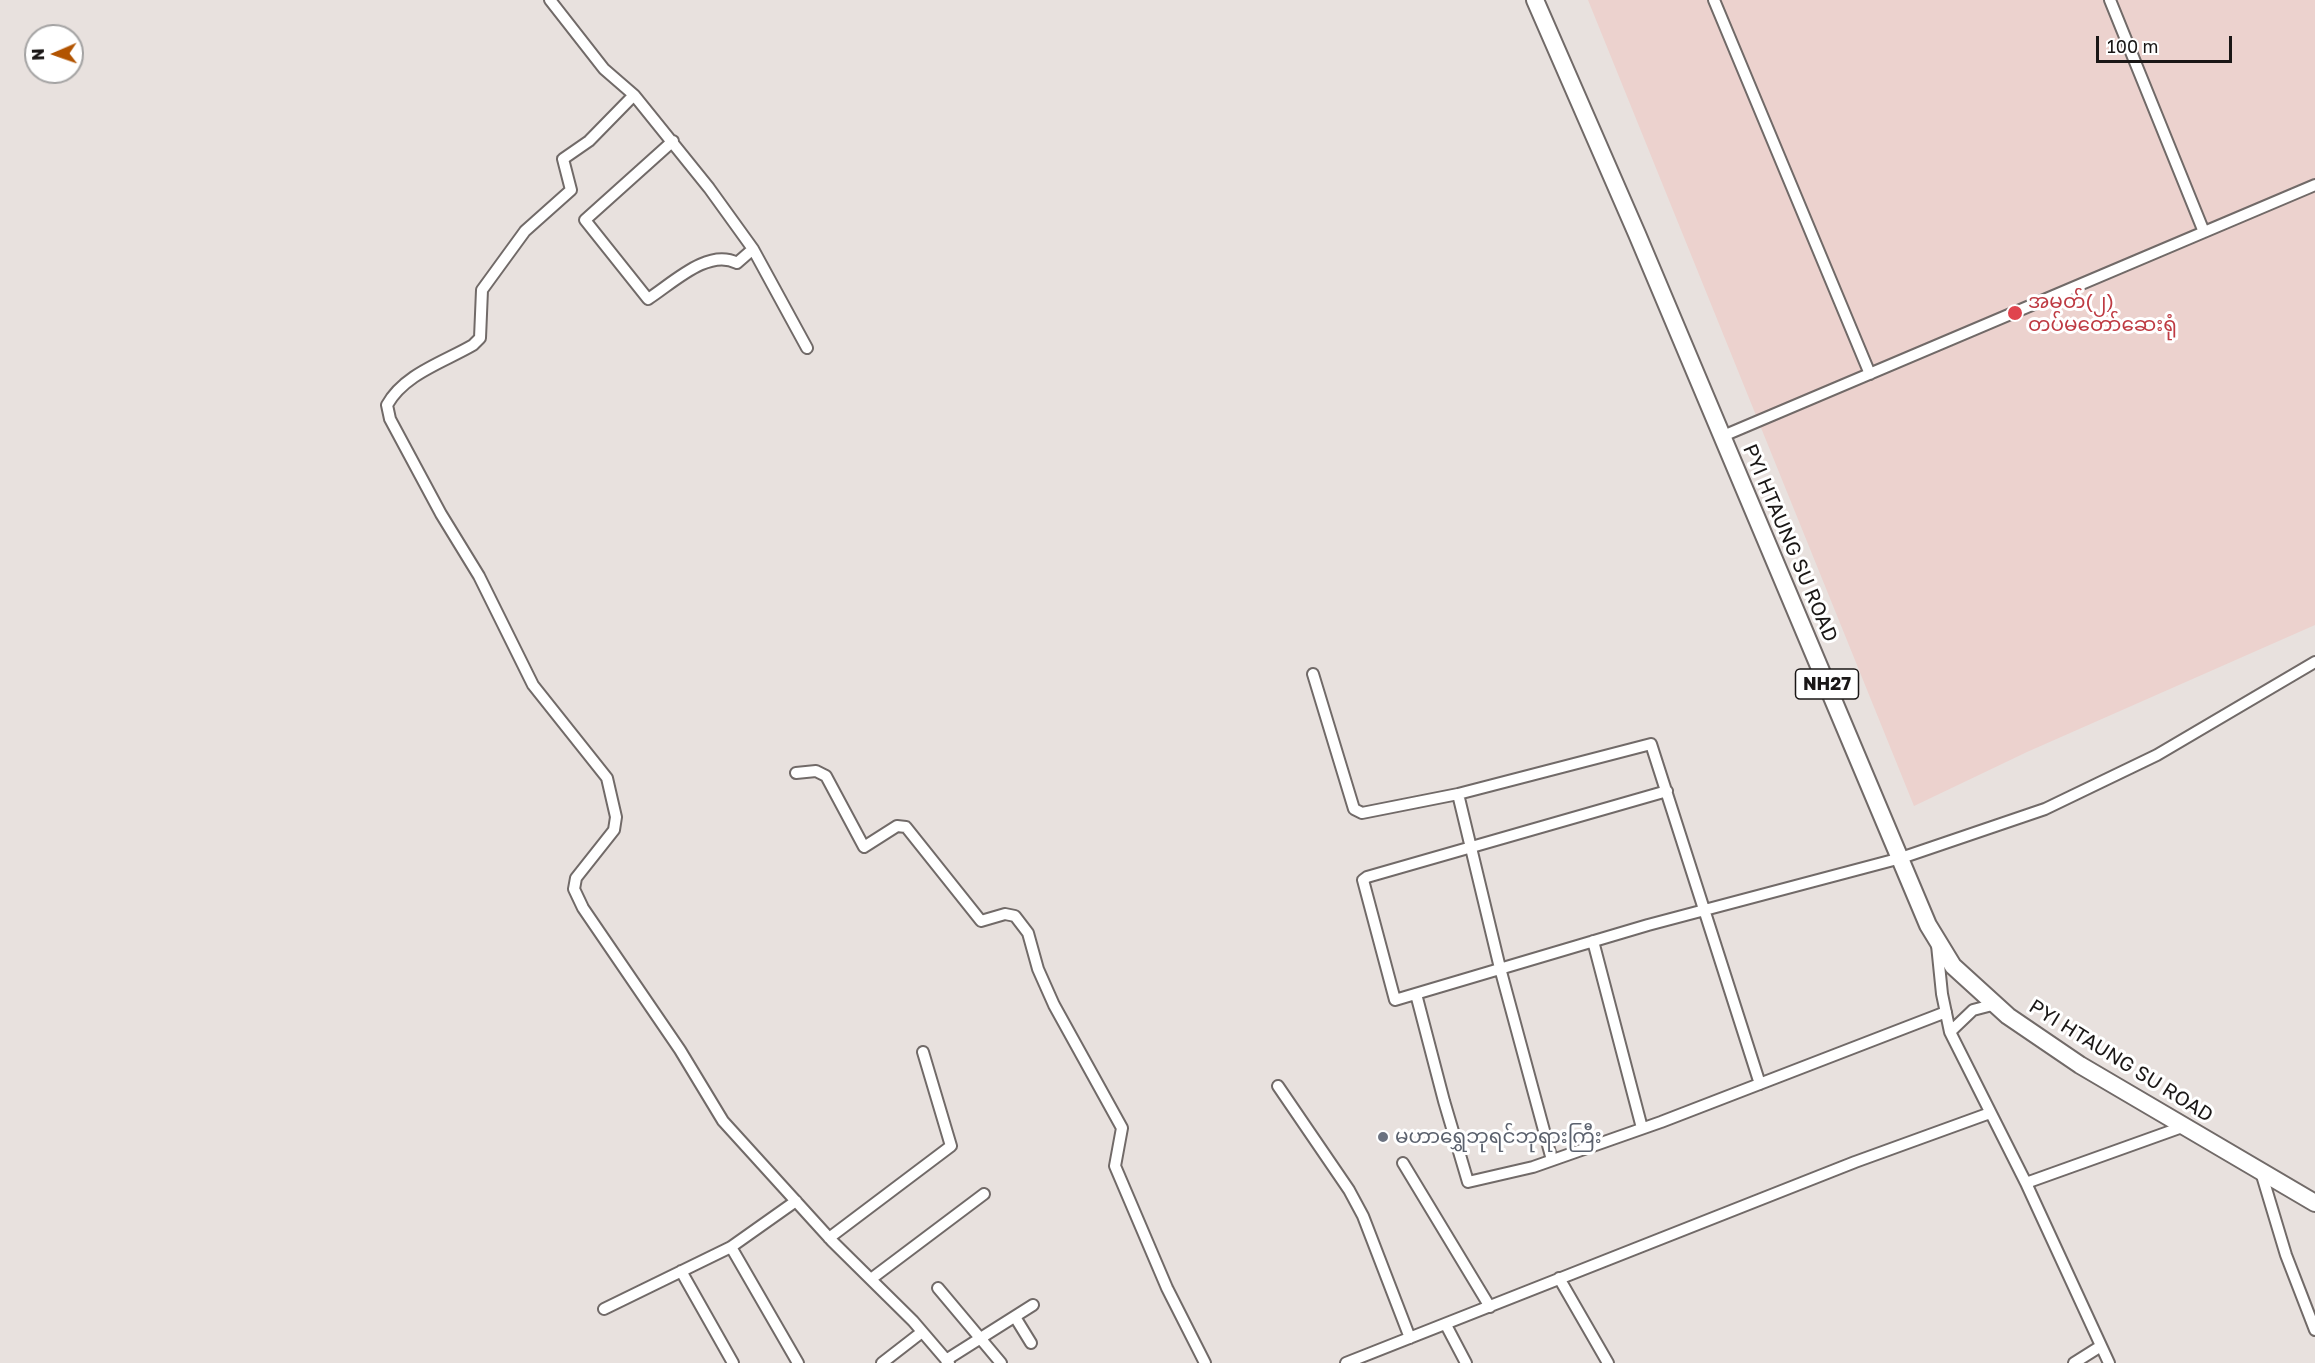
<!DOCTYPE html>
<meta charset="utf-8">
<style>
body{margin:0}
#map{position:relative;width:2315px;height:1363px;overflow:hidden;background:#e8e1de;font-family:"Golos Text",sans-serif}
canvas{display:block}
.north{position:absolute;left:24px;top:24px;width:60px;height:60px;box-sizing:border-box;background:#fff;border:2px solid #a3a2a2;border-radius:50%;rotate:268deg;font-size:16px;font-weight:700;line-height:24px;text-align:center;color:#1a1716}
.north::after{content:'';display:block;margin:auto;width:21px;height:27px;background:#b25401;clip-path:polygon(50% 0,100% 100%,50% 72%,0 100%)}
.scale{position:absolute;left:2096px;top:36px;width:136px;height:27px;box-sizing:border-box;border:3px solid #1a1716;border-top:0;padding-left:8px;font-size:18px;line-height:21px;white-space:nowrap;color:#1a1716;-webkit-text-stroke:4px #fff;paint-order:stroke}
</style>
<div id="map">
<canvas width="2315" height="1363"></canvas>
<div class="north">N</div>
<div class="scale">100 m</div>
</div>
<script>
const ctx = document.querySelector('canvas').getContext('2d');
ctx.lineJoin = 'round';
function fillPath(path, color) {
  ctx.fillStyle = color;
  ctx.fill(path, 'evenodd');
}
function strokePath(path, color, width, dash) {
  ctx.strokeStyle = color;
  ctx.lineWidth = width;
  ctx.lineCap = dash ? 'butt' : 'round';
  ctx.setLineDash(dash || []);
  ctx.stroke(path);
}
function drawText(font, color, halo, rows, align = 'center') {
  ctx.font = font + ' "Golos Text","Noto Sans Myanmar",sans-serif';
  ctx.lineWidth = 6;
  ctx.setLineDash([]);
  ctx.textBaseline = 'middle';
  ctx.strokeStyle = halo;
  ctx.fillStyle = color;
  for (const [text, x, y, turn = 0] of rows) {
    ctx.save();
    ctx.translate(x, y);
    ctx.rotate((+turn || 0) * Math.PI / 180);
    ctx.textAlign = isNaN(turn) ? turn : align;
    if (halo) ctx.strokeText(text, 0, 0);
    ctx.fillText(text, 0, 0);
    ctx.restore();
  }
}
const medical = new Path2D(`
 M1588,0H2315V625L2027,752L1914,806Z`);
const minor = new Path2D(`
 M550,0L604,69L634,95L709,188L753,249L807,348
 M1714,0L1870,374
 M2110,0L2204,232
 M634,95L589,141L563,159L571,190L525,231L482,290L480,338L473,345C444,362 404,374 387,405L390,419L441,514L479,576L533,685L607,778L616,817L614,830L576,878L574,889L583,908L680,1050L723,1121L832,1241L913,1321L949,1363
 M673,141L585,220L648,299C673,283 708,248 737,263L753,249
 M1723,436L2315,185
 M1313,674L1354,809L1362,813L1458,794L1651,744L1760,1084
 M796,773L816,771L826,776L864,847L897,826L906,827L981,921L1005,914L1015,916L1028,933L1038,969L1054,1005L1122,1128L1115,1166L1167,1288L1205,1363
 M1667,791L1367,877L1363,880L1395,1000L1648,925L1901,858L2045,809L2157,755L2315,662
 M1458,794L1500,968L1552,1160
 M1593,941L1642,1128
 M1937,945L1942,994L1950,1032L2026,1183L2109,1363
 M1416,994L1444,1101L1468,1182L1533,1167L1661,1122L1946,1012
 M1950,1032L1973,1010L1996,1004
 M1278,1086L1349,1190L1363,1216L1410,1338
 M1403,1163L1490,1307
 M2261,1172L2286,1255L2315,1330
 M2026,1183L2185,1126
 M829,1238L951,1146L923,1052
 M731,1247L798,1363
 M681,1271L733,1363
 M1559,1278L1608,1363
 M871,1279L984,1194
 M938,1288L1001,1363
 M604,1309L731,1247L796,1201
 M1015,1317L1031,1343
 M1446,1325L1466,1363
 M946,1360L1033,1305
 M882,1363L922,1332
 M1346,1363L1855,1162L1990,1113
 M2074,1363L2101,1346`);
const highway = new Path2D(`
 M1535,0L1637,234L1928,925L1953,966L2008,1016L2080,1065L2315,1203`);
const markers = [
 [2015,313,8,"#e0444e"],
 [1383,1137,6,"#6b7280"]
];
const shields = [
 [1827,684,63]
];
const shieldNames = [
 ["NH27",1827,684]
];
const healthNames = [
 ["အမှတ်(၂)",2028,302],
 ["တပ်မတော်ဆေးရုံ",2028,325]
];
const streetNames = [
 ["PYI HTAUNG SU ROAD",1790,543,67],
 ["PYI HTAUNG SU ROAD",2121,1061,32]
];
const worshipNames = [
 ["မဟာရွှေဘုရင်ဘုရားကြီး",1395,1137]
];
fillPath(medical, '#ecd2ce');
strokePath(minor, '#716a68', 14);
strokePath(highway, '#716a68', 20);
strokePath(minor, '#fff', 10);
strokePath(highway, '#fff', 16);
for (const [x, y, r, color] of markers) {
  const dot = new Path2D();
  dot.arc(x, y, r, 0, 2 * Math.PI);
  ctx.fillStyle = color;
  ctx.fill(dot);
  strokePath(dot, '#fff', 2);
}
for (const [x, y, w] of shields) {
  const box = new Path2D();
  box.roundRect(x - w / 2, y - 15, w, 30, 4.5);
  ctx.fillStyle = '#fff';
  ctx.fill(box);
  strokePath(box, '#1a1716', 1.5);
}
drawText('bold 18px', '#1a1716', null, shieldNames);
drawText('20px', '#be3a42', '#fff', healthNames, 'left');
drawText('20px', '#1a1716', '#fff', streetNames);
drawText('20px', '#5b616d', '#fff', worshipNames, 'left');
</script>
